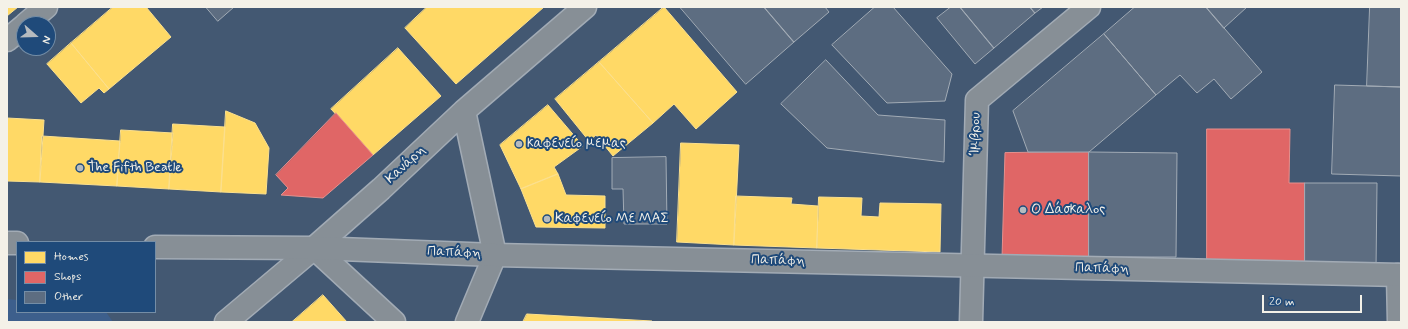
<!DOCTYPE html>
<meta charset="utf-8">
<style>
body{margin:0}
#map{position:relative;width:1408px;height:329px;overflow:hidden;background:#435872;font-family:Mynerve,sans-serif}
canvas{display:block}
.frame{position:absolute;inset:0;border:8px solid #f4f1e8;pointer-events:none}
.legend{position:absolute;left:16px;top:241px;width:140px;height:72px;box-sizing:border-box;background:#1f4a7a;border:1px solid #748da6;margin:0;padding:5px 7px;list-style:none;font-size:12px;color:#f4f1e8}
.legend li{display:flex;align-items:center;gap:8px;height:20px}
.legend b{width:20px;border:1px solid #748da6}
.north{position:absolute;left:16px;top:16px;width:40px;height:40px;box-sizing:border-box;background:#1f4a7a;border:1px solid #748da6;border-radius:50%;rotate:110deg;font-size:11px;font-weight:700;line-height:16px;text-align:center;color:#f4f1e8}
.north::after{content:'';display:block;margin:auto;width:14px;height:18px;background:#b6bbbf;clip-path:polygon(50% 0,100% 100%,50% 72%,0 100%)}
.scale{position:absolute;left:1262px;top:295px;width:100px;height:18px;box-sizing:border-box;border:2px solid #f4f1e8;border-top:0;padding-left:5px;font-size:12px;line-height:14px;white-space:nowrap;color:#f4f1e8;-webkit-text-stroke:3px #1f4a7a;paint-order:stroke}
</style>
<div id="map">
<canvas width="1408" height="329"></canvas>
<div class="frame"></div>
<ul class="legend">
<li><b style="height:11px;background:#ffd966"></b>Homes</li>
<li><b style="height:11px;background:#e06666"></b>Shops</li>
<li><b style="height:11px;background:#5d6d81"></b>Other</li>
</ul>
<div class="north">N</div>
<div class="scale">20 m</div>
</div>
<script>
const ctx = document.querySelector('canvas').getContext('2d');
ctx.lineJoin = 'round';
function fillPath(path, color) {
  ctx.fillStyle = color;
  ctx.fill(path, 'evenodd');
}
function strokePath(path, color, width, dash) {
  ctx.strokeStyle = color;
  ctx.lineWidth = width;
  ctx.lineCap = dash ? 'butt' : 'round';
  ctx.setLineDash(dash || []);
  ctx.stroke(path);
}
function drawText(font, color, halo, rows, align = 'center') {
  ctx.font = font + ' Mynerve,sans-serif';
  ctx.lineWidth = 4;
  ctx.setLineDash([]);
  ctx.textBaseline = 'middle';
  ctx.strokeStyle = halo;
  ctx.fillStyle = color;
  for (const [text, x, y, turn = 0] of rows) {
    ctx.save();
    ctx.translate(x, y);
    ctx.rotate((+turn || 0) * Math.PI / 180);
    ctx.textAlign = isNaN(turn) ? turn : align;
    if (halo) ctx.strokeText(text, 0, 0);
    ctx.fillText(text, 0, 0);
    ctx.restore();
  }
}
const built = new Path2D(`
 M7,299L17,300V312H106L113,322H7Z`);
const homes = new Path2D(`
 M7,7H18L7,16Z
 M113,7H146L171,37L109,89L71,43Z
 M427,7H544L456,84L405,28Z
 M664,7L737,92L696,129L674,104L653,123L599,62Z
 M71,43L109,89L104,93L99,88L81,103L47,64Z
 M398,48L441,96L373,155L331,109Z
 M599,62L653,123L613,156L596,135L589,141L555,99Z
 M548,105L583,146L554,167L558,174L521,189L500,145Z
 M226,111L255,123L269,148L266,194L221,192Z
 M7,118L44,120L40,182L7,181Z
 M173,124L225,127L221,192L169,189Z
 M121,130L173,133L169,189L117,186Z
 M42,136L120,141L117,186L40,182Z
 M681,143L739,145L734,245L677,242Z
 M558,174L566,195L605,196V228L536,227L521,189Z
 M736,196L792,198L791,204L818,206L817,248L734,245Z
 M819,197L862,198L861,216L879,217L880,203L941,204L940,252L817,248Z
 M323,295L347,322H292Z
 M527,314L652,321V322H523Z`);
const shops = new Path2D(`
 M336,113L373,155L323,198L281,195L288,188L276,175Z
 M1207,129H1290L1289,183H1305V269H1207Z
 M1089,152V257L1002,258L1005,153Z`);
const building = new Path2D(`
 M206,7H234L218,21Z
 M680,7H764L794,42L746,84Z
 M764,7H825L829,12L794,42Z
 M875,7H893L952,74L945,101L887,103L832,45Z
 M951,7H960L994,48L975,64L937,18Z
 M960,7H1030L1035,13L994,48Z
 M1030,7H1043L1035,13Z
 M1135,7H1206L1262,72L1231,99L1214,79L1197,93L1180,75L1156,95L1104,34Z
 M1206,7H1247L1224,28Z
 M1370,7H1401V87L1367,86Z
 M1104,34L1156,95L1089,152H1028L1013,111Z
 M826,60L878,115L945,120L944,162L827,148L781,104Z
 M1335,85L1401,87V176L1332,174Z
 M1089,152L1177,153L1176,257H1089Z
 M666,157L667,224H624L623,189H612V158Z
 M1305,183H1377L1376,269H1305Z`);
const minor = new Path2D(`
 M26,24L46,7
 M7,40L24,26
 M464,111L495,255L467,322
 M314,248L394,322
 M1398,275L1399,322
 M226,322L314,248L381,189L464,111L585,7
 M971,322L977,100L1089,7`);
const major = new Path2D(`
 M7,243H17
 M155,247L314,248L495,255L1401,275`);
const markers = [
 [519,144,4,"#b6bbbf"],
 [80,168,4,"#b6bbbf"],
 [1023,210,4,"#b6bbbf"],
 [547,219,4,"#b6bbbf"]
];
const streetNames = [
 ["Ίμβρου",976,134,-88],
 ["Κανάρη",406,165,-43],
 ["Παπάφη",454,253,2],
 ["Παπάφη",778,261,1],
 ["Παπάφη",1102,269,1]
];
const poiNames = [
 ["καφενείο μεμας",527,144],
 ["The Fifth Beatle",88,168],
 ["Ο Δάσκαλος",1031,210],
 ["Καφενείο Με ΜΑΣ",555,219]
];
fillPath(built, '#3d5f8c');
fillPath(homes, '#ffd966');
strokePath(homes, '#fce08d', 1);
fillPath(shops, '#e06666');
strokePath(shops, '#e6908d', 1);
fillPath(building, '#5d6d81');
strokePath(building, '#a2abb5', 1);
strokePath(minor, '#a2abb5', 25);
strokePath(major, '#a2abb5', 25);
strokePath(minor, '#878f96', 22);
strokePath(major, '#878f96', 22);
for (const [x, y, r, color] of markers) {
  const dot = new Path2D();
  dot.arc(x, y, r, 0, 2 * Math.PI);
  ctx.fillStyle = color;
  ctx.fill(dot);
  strokePath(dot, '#1f4a7a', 1.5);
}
drawText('14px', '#f4f1e8', '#1f4a7a', streetNames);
drawText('14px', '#f4f1e8', '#1f4a7a', poiNames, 'left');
</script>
